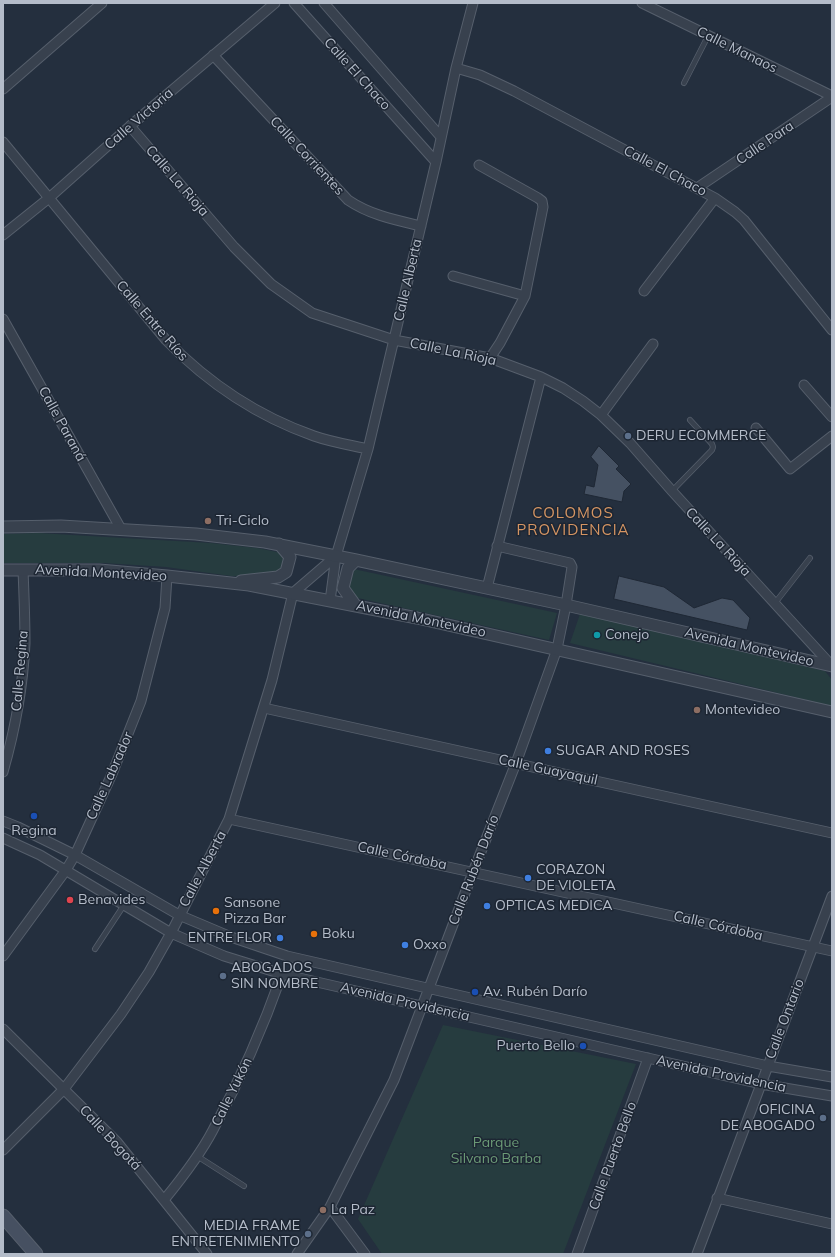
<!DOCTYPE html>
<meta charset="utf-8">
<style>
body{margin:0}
#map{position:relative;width:835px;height:1257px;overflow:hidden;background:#242f3e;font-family:Mulish,sans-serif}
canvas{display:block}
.frame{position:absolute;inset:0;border:4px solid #b4bcc9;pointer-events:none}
</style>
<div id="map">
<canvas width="835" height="1257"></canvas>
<div class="frame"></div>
</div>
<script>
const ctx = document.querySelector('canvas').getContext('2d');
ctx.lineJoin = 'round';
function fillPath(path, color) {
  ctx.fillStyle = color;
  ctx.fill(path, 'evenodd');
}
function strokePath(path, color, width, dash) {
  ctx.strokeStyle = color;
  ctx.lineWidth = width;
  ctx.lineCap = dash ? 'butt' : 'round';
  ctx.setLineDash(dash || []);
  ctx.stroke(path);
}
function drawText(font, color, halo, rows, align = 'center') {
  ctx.font = font + ' Mulish,sans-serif';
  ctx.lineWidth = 3;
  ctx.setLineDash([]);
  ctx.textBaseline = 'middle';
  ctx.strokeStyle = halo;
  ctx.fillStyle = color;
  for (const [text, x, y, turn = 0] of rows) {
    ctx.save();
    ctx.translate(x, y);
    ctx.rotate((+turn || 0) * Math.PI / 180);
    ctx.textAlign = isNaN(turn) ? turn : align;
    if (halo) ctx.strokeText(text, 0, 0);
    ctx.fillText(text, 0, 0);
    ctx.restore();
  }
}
const green = new Path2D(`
 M38,533L211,543L257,548L287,554L277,577L231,576L166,567L104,563H3V534Z
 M349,568L557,613L549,640L353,597L348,590Z
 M580,614L825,671L832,680V706L570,643Z
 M443,1025L636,1064L563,1254H382L358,1219Z`);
const building = new Path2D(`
 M599,446L619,466L616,469L631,484L624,491L622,502L584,494L586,485L594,487L598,465L591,457Z
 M619,576L664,587L694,608L722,598L733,600L750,618L747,630L614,599Z`);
const service = new Path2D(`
 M684,83L708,36
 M672,491L712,450L713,447L712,444L690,420
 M775,603L810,558
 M95,949L124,905
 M197,1156L244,1186`);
const minor = new Path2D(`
 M294,3L436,162
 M324,3L441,137
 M642,3L832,96
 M213,55L348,200C370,215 395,220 421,226
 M456,68L480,75L514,91L715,198L735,212L744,220L832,330
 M3,89L102,3
 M130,126L234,247L271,284L312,313L394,340L490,358L541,377L563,388L583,401L601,415L630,443L672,491L832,666
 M3,142L166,340C208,383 257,416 314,436C331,442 350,445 368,449
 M479,165L538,198L542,201L543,207L525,296L500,343L490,358
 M697,188L832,97
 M3,235L49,198L130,126L275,3
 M453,276L525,296
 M644,291L715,198
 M3,319L121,529
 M804,385L832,417
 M601,415L653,344
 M756,428L790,469L832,436
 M487,588L541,377
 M330,601L336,556L368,449L436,162L456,68L473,3
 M264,708L832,833
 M3,772C15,730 23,687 25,643C25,619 24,594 23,570
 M229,819L832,951
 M3,821L18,827L75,855L179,915L231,937L287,956L768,1066L832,1077
 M3,838L40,855L171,933L224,956L282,974L761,1084L832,1096
 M3,956L66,870L75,855L112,774L141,701L165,608L167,576
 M3,1029L117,1142L207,1254
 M3,1150L64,1089L121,1014L149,972L171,933L229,819L272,680L293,593L336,556
 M717,1198L832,1224
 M164,1200C182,1178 200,1155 213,1130C240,1080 263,1028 282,974
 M330,1207L365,1254
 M297,1254L330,1207L394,1080L473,872L516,763L557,649L566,605L572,567L570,563L497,546
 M577,1254L648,1058
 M697,1254L832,896`);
const tertiary = new Path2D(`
 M3,527L61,526L196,534L265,542L356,560L566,605L832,666
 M356,560L348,568L343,588L356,606
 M3,570H99L167,576L249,585L417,618L832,712
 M241,581L278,577L286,572L290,557L279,544`);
const secondary = new Path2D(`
 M3,1216L36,1254`);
const markers = [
 [628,436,4,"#5c6f8a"],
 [208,521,4,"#8d6e63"],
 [597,635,4,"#0f9aa8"],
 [697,710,4,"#8d6e63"],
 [548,751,4,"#3f7fe0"],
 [34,816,4,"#1a4fb4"],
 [528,878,4,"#3f7fe0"],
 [70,900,4,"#e0444e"],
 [487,906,4,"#3f7fe0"],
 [216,911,4,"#e8710a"],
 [314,934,4,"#e8710a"],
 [280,938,4,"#3f7fe0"],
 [405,945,4,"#3f7fe0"],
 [223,976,4,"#5c6f8a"],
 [475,992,4,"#1a4fb4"],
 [583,1046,4,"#1a4fb4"],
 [823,1118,4,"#5c6f8a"],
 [323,1210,4,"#8d6e63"],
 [308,1234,4,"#5c6f8a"]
];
const streetNames = [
 ["Calle Manaos",737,50,26],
 ["Calle El Chaco",357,74,48],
 ["Calle Victoria",139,119,-41],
 ["Calle Para",765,143,-34],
 ["Calle Corrientes",307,156,47],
 ["Calle El Chaco",665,171,28],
 ["Calle La Rioja",177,181,49],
 ["Calle Alberta",408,280,-77],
 ["Calle Entre Ríos",152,321,49],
 ["Calle La Rioja",453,352,12],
 ["Calle Paraná",62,424,61],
 ["Calle La Rioja",718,542,47],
 ["Avenida Montevideo",101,573,3],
 ["Avenida Montevideo",421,619,12],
 ["Avenida Montevideo",749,647,13],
 ["Calle Regina",20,671,-85],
 ["Calle Guayaquil",548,770,12],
 ["Calle Labrador",110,776,-66],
 ["Calle Córdoba",402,856,12],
 ["Calle Alberta",203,869,-62],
 ["Calle Rubén Darío",474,870,-69],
 ["Calle Córdoba",718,926,13],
 ["Avenida Providencia",405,1002,13],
 ["Calle Ontario",785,1019,-69],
 ["Avenida Providencia",721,1074,12],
 ["Calle Yukón",232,1092,-64],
 ["Calle Bogotá",110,1138,47],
 ["Calle Puerto Bello",613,1156,-70]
];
const poiNames = [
 ["DERU ECOMMERCE",636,436],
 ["Tri-Ciclo",216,521],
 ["Conejo",605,635],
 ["Montevideo",705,710],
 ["SUGAR AND ROSES",556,751],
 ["Regina",34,831,"center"],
 ["CORAZON",536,870],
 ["DE VIOLETA",536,886],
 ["Benavides",78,900],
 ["Sansone",224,903],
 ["Pizza Bar",224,919],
 ["OPTICAS MEDICA",495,906],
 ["Boku",322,934],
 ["ENTRE FLOR",272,938,"right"],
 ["Oxxo",413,945],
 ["ABOGADOS",231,968],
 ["SIN NOMBRE",231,984],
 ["Av. Rubén Darío",483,992],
 ["Puerto Bello",575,1046,"right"],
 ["OFICINA",815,1110,"right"],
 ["DE ABOGADO",815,1126,"right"],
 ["La Paz",331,1210],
 ["MEDIA FRAME",300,1226,"right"],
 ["ENTRETENIMIENTO",300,1242,"right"]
];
const parkNames = [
 ["Parque",496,1143],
 ["Silvano Barba",496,1159]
];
const neighbourhoodNames = [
 ["COLOMOS",573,513],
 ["PROVIDENCIA",573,530]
];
fillPath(green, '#263c3f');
fillPath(building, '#455162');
strokePath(building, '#1f2835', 1);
strokePath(service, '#565f6c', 6);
strokePath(minor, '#565f6c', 11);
strokePath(tertiary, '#565f6c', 13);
strokePath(secondary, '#565f6c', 15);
strokePath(service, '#38414e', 4.5);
strokePath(minor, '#38414e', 9);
strokePath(tertiary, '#38414e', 11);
strokePath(secondary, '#465061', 13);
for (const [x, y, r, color] of markers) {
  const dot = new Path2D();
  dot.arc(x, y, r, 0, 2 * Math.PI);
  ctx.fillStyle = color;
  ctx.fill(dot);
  strokePath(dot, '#1d2633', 1.5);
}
drawText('14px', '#b4bcc9', '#1d2633', streetNames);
drawText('14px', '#b4bcc9', '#1d2633', poiNames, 'left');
drawText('14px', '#6b9a76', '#1d2633', parkNames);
ctx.letterSpacing = '1px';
drawText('15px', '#d59563', '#1d2633', neighbourhoodNames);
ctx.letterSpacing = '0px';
</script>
